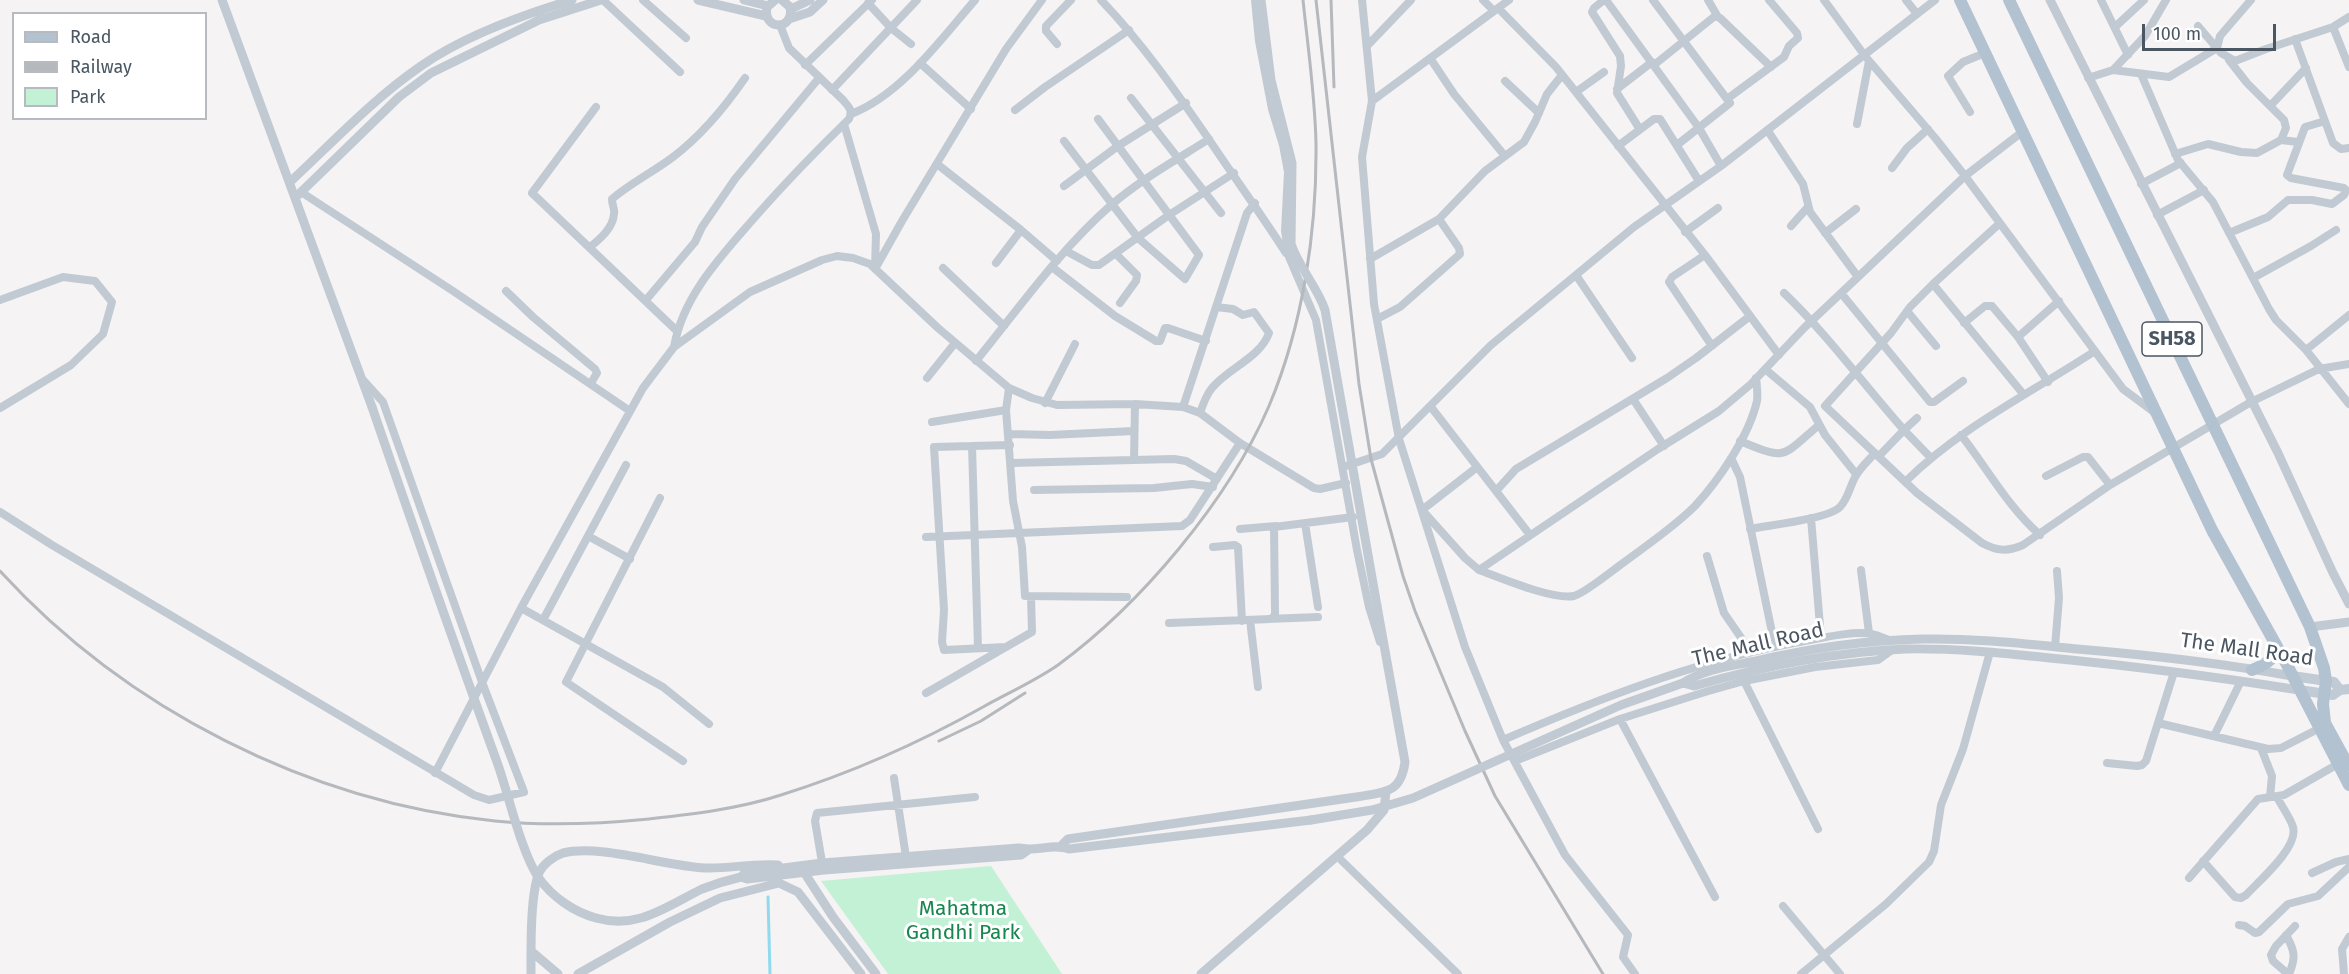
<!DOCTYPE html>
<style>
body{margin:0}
#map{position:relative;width:2349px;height:974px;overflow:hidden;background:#f5f3f3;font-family:"Fira Sans",sans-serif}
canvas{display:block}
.legend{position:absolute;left:12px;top:12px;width:195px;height:108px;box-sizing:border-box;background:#fff;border:2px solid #b7bbc0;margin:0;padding:8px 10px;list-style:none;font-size:18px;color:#4a5661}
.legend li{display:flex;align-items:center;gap:12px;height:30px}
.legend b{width:30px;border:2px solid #b7bbc0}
.scale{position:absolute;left:2142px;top:24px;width:134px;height:27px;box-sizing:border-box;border:3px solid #4a5661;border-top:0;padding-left:8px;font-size:18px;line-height:21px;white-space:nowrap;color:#4a5661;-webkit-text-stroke:4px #fff;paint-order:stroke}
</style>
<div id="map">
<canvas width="2349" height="974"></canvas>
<ul class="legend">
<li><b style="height:8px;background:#b3c2d1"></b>Road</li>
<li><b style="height:8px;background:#b5b8bd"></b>Railway</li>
<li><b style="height:16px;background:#c3f1d5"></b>Park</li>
</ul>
<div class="scale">100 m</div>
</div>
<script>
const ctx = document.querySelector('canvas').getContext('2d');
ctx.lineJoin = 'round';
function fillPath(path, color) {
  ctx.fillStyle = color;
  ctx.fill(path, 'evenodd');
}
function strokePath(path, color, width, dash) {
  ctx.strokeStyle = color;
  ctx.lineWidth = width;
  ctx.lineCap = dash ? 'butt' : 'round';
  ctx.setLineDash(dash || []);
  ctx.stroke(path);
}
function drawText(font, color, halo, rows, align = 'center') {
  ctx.font = font + ' "Fira Sans",sans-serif';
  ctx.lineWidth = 6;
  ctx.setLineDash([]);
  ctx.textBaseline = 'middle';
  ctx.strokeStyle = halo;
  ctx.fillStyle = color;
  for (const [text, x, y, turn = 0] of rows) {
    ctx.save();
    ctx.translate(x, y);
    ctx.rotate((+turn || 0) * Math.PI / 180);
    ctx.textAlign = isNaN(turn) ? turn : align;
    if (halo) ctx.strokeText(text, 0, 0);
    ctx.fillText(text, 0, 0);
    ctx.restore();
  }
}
const green = new Path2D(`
 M991,866L1062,974H888L821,881Z`);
const stream = new Path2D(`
 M768,897L770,974`);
const minor = new Path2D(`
 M603,0L680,72
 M643,0L686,38
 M1101,0C1142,43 1175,90 1208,138C1234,177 1261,214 1286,253
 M1255,0L1259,41L1272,109L1283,145L1288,172L1285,231L1289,257L1316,320L1357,550L1369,607L1380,642
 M1362,0L1372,101L1362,157L1374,304L1399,439L1465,647L1503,740L1565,855L1628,935L1623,957L1635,974
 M1483,0L1494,11
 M1604,0L1594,8L1592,12L1620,56L1621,66L1617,93L1639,128
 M1606,0L1699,128L1721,166
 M1653,0L1730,103L1677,145
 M1708,0L1718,17
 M1824,0L1865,56L1936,139L1965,176L2123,389L2154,412
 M1906,0L1917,14
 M2101,0L2128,55
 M868,3L891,28L911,44
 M1498,8L1556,67L1705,255L1779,355
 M2198,26L2221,53L2235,61L2266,49L2333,27L2349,17
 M2115,27L2144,0
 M2333,27L2349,67
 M2295,39L2333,143L2341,149L2349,148
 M1057,44L1046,31V26L1071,0
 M1367,46L1411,0
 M1430,58L1454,94L1505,156
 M2229,60L2247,83L2284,120L2286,128L2281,140
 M920,63L971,109
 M805,65L872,0
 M1654,65L1715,16L1720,18L1771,67
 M2113,70L2169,77L2217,48L2220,36L2251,0
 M2141,74L2178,160L2213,202L2269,309L2276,320L2306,350L2349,404
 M2088,78L2113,70L2145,36L2166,0
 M1505,81L1539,113
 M1617,89L1652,62
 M832,90L917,0
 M1576,92L1604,72
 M1131,98L1221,213
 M1727,99L1784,57L1789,46L1798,38L1797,33L1769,0
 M1372,101L1509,0
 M2271,105L2306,68
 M596,107L532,193L677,331
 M1015,110L1045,87L1129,30
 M1970,112L1948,76L1963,62L1985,53
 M851,114C901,95 941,39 975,0
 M844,124L876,234L875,268
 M1857,124L1869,61
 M1768,131L1803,184L1810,212L1858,277
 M1064,141L1138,238L1185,279L1199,255L1098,119
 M1618,146L1654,119H1660L1699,181
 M2175,154L2208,144L2241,152L2257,153L2281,140L2298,142
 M937,164L1021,230L1057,261
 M1892,168L1907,148L1928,129
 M2141,184L2181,163
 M1064,186L1118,146L1186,103
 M301,192L453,291L630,411
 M2157,215L2204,190
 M2000,223L1933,284L1910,307L1891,333L1825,406L1917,493L1982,543C1997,551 2007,552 2023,545L2110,485L2251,402L2319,369L2349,364
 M1791,226L1808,207
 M1685,232L1718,208
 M1825,233L1856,209
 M2229,233L2268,217L2288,200H2312L2332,204L2344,195L2346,190L2344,188L2291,178L2287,175L2305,127L2325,121
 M590,247C600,239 613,228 614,214C615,209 612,205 612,199C631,183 653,172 673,157C702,135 725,107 745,78
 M1066,251L1092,265H1099L1169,215L1234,173
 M1116,254L1137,275L1136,281L1120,303
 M1705,255L1672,277L1669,282L1712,346
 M1370,259L1439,219L1485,171L1524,142L1535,122L1547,94L1562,75
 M996,263L1021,230
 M1052,267L1115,316L1156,341H1160L1165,328H1168L1206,341
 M943,268L1004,326
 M875,269L902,221L1006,49L1042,0
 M1576,275L1632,358
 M2253,278L2311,246L2336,230
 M1933,284L2024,395
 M506,291L533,317L595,369L597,373L591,383
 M1784,293C1828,335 1864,385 1904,430L1879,456
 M1841,293L1930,402H1934L1963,381
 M0,300L63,277L95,281L112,302L103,334L71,365L0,408
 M646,300L695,242L702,227L735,179L819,78
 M1907,311L1936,346
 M1377,319L1400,307L1460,254L1459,248L1439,219
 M1964,323L1985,306H1992L2018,337L2048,382
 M2018,337L2059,301
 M674,347C683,295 723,254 756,216C786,182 817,150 849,119C853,110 849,107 843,100L789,48L780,25
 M2306,350L2349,315
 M976,361C1019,308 1059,251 1110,206C1140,180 1176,160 1209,139
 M1765,369L1810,407L1825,435L1856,474
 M927,378L955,343
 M1009,388L1006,410L1013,501L1022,547L1025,596L1127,597
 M1633,399L1664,446
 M1045,403L1075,344
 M1183,407L1247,213L1255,203
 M1431,407L1530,535
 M1200,413C1203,404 1206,395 1212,388C1228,368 1260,358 1269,333L1254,312L1243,315L1233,309L1216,307
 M1917,418L1904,430L1931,458
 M932,422L1006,410
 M1010,434L1050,435L1134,431
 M1961,435C1987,468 2008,507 2040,535
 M1740,441C1788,461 1781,457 1819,425
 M972,446L978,648
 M1731,458L1740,477L1775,647
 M1134,460L1135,404
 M1011,463L1174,459L1186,461L1217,479
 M1343,467L1382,454L1491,345L1634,227L1721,166L1935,0
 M1476,468L1422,510L1465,558L1479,570L1658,449L1719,411L1751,384L1804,328L1965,176L2022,132
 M2046,476L2083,457H2088L2110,485
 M1906,481C1961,427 2031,393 2095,351
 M1034,490L1154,488L1192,484L1213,487
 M1496,491L1516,469L1667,378L1696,358L1750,316
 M660,498L566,682L683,761
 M0,512L52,545L474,795L489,800L524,792L482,682L383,402L363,380
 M1811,518L1821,638
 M1305,523L1318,607
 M1240,529L1276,526
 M1750,529C1769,525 1828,519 1840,507C1849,498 1850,484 1857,474C1862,466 1869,460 1875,453
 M588,536L630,559
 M926,537L1182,526L1190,520L1240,443
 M1213,547L1235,545L1238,547L1242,621
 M1707,556L1724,613L1751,652
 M1479,570C1501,578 1552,600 1574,596C1585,593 1613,570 1623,563C1647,545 1674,527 1695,506C1719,480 1749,436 1757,401C1758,394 1757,386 1756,378
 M1861,570L1869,633
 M521,608L663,687L709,724
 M1268,619L1318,617
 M543,620L626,465
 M1250,620L1258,687
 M1169,623L1271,619L1275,615V610L1274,527L1353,517
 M1006,647L944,650L942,642L944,610L934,447L1010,445
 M2055,647L2059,598L2057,571
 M1744,681L1818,829
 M926,693L1032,632L1031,597
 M1620,719L1715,897
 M2158,723L2268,749L2281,748L2318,729
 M2214,736L2241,681
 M1503,740C1598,699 1693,662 1794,643C1813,640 1853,630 1871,634C1877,635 1883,638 1889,640
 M2261,748L2272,776L2270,797
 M1515,761L1620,719L1705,692L1744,681L1815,667L1878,660L1892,650
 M2107,763L2137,766L2142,765L2146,761L2174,672
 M435,773L521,608L643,388L674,347L750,292L822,260L837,256L853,258L870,264L938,328L1009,388L1032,398L1057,405L1135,404L1183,407L1200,413L1240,443L1314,488L1320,489L1346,483
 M894,778L906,857
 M1338,857L1458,974
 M2203,861L2235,897L2241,898L2246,895C2259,881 2299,847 2293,827C2290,817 2282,807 2277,797
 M823,868L815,821L817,813L975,797
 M2312,873L2336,862L2349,859
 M2189,878L2258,799L2284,795L2338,764
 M1783,906L1840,974
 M2239,925L2245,926L2255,933L2259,932L2288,904L2318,896L2349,867
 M2286,935C2295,951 2296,958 2289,974
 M1801,974L1886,904L1929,862L1934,851L1941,805L1963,749L1990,652
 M2288,974L2273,961L2271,955L2276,946L2295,926
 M2344,974L2342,949L2349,937`);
const tertiary = new Path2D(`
 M222,0L372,407
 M698,0L766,16
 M744,0L768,6
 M775,0L767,7C762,31 795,31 790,7L782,0
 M2050,0L2278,453L2333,573L2349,604
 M791,9L810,0
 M789,19L810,12L823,0
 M290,182C332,143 373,99 421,66C464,36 522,15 572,0
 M296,197L399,97L431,73L539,20L601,0
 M2310,627L2349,622
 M1683,683L1694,686C1764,666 1832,652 1905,649C1953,648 2002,653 2050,658C2134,666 2217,677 2299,690
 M1683,683C1704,669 1732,666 1756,661C1811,648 1867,640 1923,639C1974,638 2026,644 2077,649C2149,655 2221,663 2292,676
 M1061,846L1068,839L1356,797C1384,792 1401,794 1405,762L1377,606
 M802,869L833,917L876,974
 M741,877L745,873L822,863L1019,848C1036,852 1053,843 1069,849L1311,820
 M741,877L747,879L824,870L1021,855L1028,850
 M531,951L558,974
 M531,974C531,949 530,895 539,873C543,864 554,856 563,853C601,844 664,866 705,868C729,869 752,863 778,865
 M578,974L670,922L720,898L779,883L798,892L861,974
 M1201,974L1367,830L1384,810L1386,791`);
const secondary = new Path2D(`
 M2292,676L2334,682L2340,690
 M2299,690L2333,695L2340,690L2349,689`);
const primary = new Path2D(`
 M1960,0L2212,530L2285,661L2349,785
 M2009,0L2310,627L2324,668L2326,681L2323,704L2325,723L2348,765
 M2252,670C2264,665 2272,661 2278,649`);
const rail = new Path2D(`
 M1316,0L1359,384L1371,459L1403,576L1415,611L1465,731L1495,796L1603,974
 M1331,0L1334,87
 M0,571C126,709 309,802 495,821C546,826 598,824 649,819C693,814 738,809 781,795C851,773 919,743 983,707C1008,693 1035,681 1058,665C1141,604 1228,501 1269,406C1303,325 1317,231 1316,143C1315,96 1308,48 1303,0
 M939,741L981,721L1025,693`);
const tertiaryBridge = new Path2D(`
 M1261,0L1271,80L1292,163L1291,244C1299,268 1317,286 1325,310L1377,606
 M372,407C413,526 454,644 497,762C509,795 520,849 538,877C552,897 574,912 596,918C638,930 667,906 702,889C715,884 728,880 741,877
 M1311,820L1372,810L1413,798L1621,705L1683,683`);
const shields = [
 [2172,339,60]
];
const shieldNames = [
 ["SH58",2172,339]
];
const streetNames = [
 ["The Mall Road",1758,645,-13],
 ["The Mall Road",2247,650,8]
];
const parkNames = [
 ["Mahatma",963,909],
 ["Gandhi Park",963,933]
];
fillPath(green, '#c3f1d5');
strokePath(stream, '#90daee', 3);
strokePath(minor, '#c1cad2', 8);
strokePath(tertiary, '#c1cad2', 9);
strokePath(secondary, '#c1cbd6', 10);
strokePath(primary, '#b3c2d1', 12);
strokePath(rail, '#b5b8bd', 3);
strokePath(tertiaryBridge, '#c1cad2', 9);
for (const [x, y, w] of shields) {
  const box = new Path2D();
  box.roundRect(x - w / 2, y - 17, w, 34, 4.5);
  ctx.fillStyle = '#fff';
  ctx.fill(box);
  strokePath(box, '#4a5661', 1.5);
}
drawText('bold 20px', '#4a5661', null, shieldNames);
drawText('21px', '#4a5661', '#fff', streetNames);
drawText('21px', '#17864f', '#fff', parkNames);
</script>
